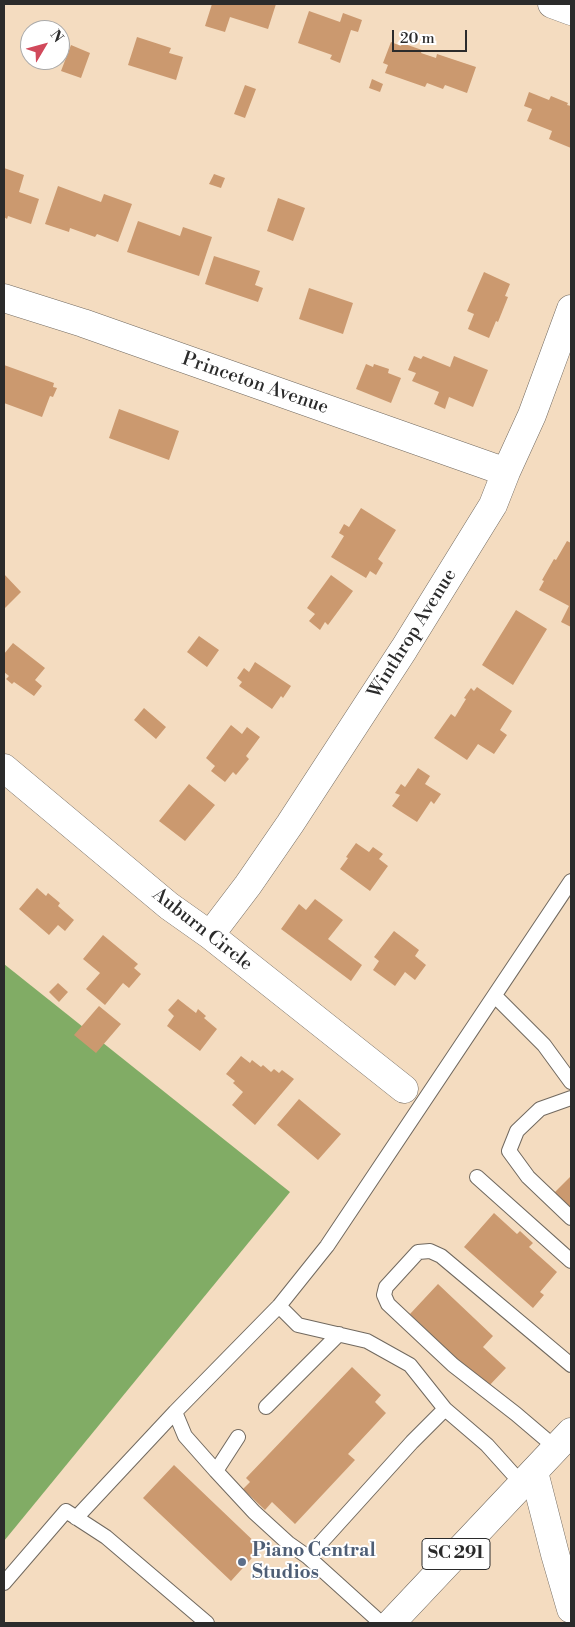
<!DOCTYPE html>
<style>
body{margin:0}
#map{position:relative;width:575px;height:1627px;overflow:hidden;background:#f4dcc0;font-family:"Libre Bodoni",serif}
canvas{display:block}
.frame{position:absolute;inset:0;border:5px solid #2b2b2b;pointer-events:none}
.north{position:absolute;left:20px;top:20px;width:50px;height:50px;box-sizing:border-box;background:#fff;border:1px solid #aaa;border-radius:50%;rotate:53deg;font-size:14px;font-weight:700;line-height:20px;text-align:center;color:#2b2b2b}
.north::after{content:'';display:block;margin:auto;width:18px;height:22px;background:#d1495b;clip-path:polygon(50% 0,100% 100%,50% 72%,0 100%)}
.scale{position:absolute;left:392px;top:30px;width:75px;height:22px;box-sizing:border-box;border:2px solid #2b2b2b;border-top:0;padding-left:6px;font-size:15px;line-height:18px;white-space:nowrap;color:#2b2b2b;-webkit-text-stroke:4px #fff;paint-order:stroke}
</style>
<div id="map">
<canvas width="575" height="1627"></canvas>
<div class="frame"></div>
<div class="north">N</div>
<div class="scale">20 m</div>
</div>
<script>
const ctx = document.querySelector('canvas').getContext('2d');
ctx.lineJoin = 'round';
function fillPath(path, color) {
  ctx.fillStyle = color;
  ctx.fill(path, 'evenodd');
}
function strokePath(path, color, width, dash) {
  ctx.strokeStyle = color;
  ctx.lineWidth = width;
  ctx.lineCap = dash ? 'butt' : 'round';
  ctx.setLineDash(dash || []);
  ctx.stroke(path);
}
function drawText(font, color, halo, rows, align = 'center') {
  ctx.font = font + ' "Libre Bodoni",serif';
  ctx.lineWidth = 4;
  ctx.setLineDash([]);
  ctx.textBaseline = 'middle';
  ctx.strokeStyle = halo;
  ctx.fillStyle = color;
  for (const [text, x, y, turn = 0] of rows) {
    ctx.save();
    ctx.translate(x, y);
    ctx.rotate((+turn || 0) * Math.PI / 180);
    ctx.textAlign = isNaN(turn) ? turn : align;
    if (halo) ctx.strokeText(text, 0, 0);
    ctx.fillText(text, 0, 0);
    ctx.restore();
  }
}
const forest = new Path2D(`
 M4,964L290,1192L4,1541Z`);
const building = new Path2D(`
 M212,4H276L268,29L230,17L225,32L205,26Z
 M309,11L340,22L343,13L362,20L358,32L351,30L340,63L330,59L332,55L298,43Z
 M137,37L171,48L169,53L183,57L176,80L128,65Z
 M391,42L401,46L402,43L422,50L421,53L436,58L437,54L476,67L467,93L445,85L443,89L427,83L425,87L385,73L388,65L383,63Z
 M71,45L90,53L81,78L61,71Z
 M372,79L383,84L380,92L369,88Z
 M245,85L256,89L245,118L234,114Z
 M529,92L549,100L551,96L568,103L567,105L571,106V148L549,139L552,131L527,121L532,109L524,106Z
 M4,168L24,175L19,192L39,199L31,224L8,216L7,219L4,217Z
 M214,174L225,178L221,188L209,184Z
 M58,186L101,202L104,194L132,204L118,242L97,234L95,237L70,228L69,232L45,224Z
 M278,198L305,208L293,241L267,231Z
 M138,221L180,236L183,227L212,237L199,276L127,252Z
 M214,256L260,271L255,285L263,288L258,302L205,284Z
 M484,272L510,284L505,296L508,297L498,322L496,321L489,338L468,329L474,314L467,311Z
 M309,288L353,303L343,334L299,319Z
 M414,356L421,359L423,356L450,367L454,356L488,370L473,407L449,397L445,409L434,404L439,392L412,381L416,373L408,370Z
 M366,364L373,367L374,364L389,369L388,373L401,378L391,403L356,389Z
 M4,365L54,383L53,387L57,388L53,397L50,396L42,417L4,403Z
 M119,409L179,431L169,460L109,438Z
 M361,508L396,530L378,559L383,563L376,575L370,571L366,578L331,557L344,536L339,533L344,524L349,527Z
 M567,541L571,543V627L561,622L569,606L539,590L544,581L542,580L554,559L556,560Z
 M4,574L21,592L4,609Z
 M331,575L353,591L328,625L325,622L320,630L309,621L315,614L307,608Z
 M516,610L547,629L513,685L482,665Z
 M199,636L219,650L207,667L187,652Z
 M13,643L45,668L35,680L42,686L34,696L14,682L12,684L6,679L9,676L4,672V654Z
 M255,662L291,686L283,698L281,696L272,709L239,686L242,682L237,678L244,668L249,672Z
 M477,687L512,711L500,730L507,735L494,754L478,744L467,760L434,738L451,714L455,717L466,699L464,698L471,688L474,691Z
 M144,708L166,727L156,739L134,720Z
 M231,725L242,734L247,727L260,737L246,756L249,759L236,775L233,772L225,782L211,771L215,766L206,758Z
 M418,768L430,776L425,784L441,794L434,804L431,801L417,822L392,806L400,795L395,793L401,784L405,787Z
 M189,784L215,805L185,841L159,821Z
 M356,843L369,852L373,847L383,854L379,859L388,866L370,891L340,869L348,858L346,857Z
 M37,888L46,896L48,893L60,903L58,906L74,920L65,931L58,925L49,935L19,909Z
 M315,899L343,920L328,939L362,965L351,981L281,929L299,904L306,910Z
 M394,931L419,950L415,956L426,965L415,980L405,972L395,986L373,970L379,961L374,957Z
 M103,935L138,964L134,968L141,974L129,988L123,983L105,1005L86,989L100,973L83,959Z
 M58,983L68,992L59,1002L49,992Z
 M178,999L196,1013L198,1009L206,1016L204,1018L217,1029L200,1051L167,1026L174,1016L168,1010Z
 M99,1006L121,1024L96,1053L74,1035Z
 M241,1056L250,1063L252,1060L261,1067L263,1065L271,1072L274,1069L279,1073L282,1070L294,1079L255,1125L232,1105L243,1092L233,1083L235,1081L226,1074Z
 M299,1099L341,1134L318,1160L277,1125Z
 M571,1176V1210L554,1193Z
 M494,1213L517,1234L520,1231L533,1243L529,1247L557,1272L540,1292L544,1295L533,1308L464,1247Z
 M438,1284L493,1336L483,1347L506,1368L487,1388L410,1314Z
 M352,1367L381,1395L375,1402L386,1413L348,1454L355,1460L295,1524L272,1502L265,1510L243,1489L250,1482L246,1478Z
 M174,1465L261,1548L231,1581L143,1498Z`);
const service = new Path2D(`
 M495,996L544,1045L571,1082
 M571,1098L540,1109L517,1131L509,1151L528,1177L571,1218
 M477,1177L571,1261
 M279,1306L298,1325L367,1341L410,1365L445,1409L487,1445L522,1484
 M266,1407L339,1334
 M175,1412L185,1436L216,1471
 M238,1437L216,1471L254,1512L288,1543L308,1557L381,1623
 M556,1448L516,1414L453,1365L388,1304L384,1295L386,1287L418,1252L430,1251L441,1256L571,1365
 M76,1518L175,1412L279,1306L327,1246L571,881
 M308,1557L412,1442L445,1409
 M4,1583L66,1511L106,1537L207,1623`);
const minor = new Path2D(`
 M4,298L83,323L506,472
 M4,768L169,906L210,935L404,1089
 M210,935L248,885L290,824L404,649L493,505L506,472L532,415L571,309
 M534,1472L555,1554L571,1609`);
const secondary = new Path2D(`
 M552,4L571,11`);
const primary = new Path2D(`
 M391,1623L571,1432`);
const markers = [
 [242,1562,5,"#5c6f8a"]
];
const shields = [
 [456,1554,68]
];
const shieldNames = [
 ["SC 291",456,1554]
];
const streetNames = [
 ["Princeton Avenue",255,384,19],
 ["Winthrop Avenue",413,634,-58],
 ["Auburn Circle",202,930,38]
];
const serviceNames = [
 ["Piano Central",252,1551],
 ["Studios",252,1573]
];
fillPath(forest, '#81ac65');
fillPath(building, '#cb996f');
strokePath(service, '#71695f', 16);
strokePath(minor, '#71695f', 29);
strokePath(secondary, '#71695f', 29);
strokePath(primary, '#71695f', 29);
strokePath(service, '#fff', 14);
strokePath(minor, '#fff', 28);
strokePath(secondary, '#fff', 28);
strokePath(primary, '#fff', 28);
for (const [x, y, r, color] of markers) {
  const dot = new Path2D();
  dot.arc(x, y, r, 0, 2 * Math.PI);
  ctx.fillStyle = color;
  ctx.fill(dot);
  strokePath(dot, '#fff', 2);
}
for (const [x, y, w] of shields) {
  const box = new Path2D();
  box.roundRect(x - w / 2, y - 15.5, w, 31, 4);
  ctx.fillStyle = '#fff';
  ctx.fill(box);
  strokePath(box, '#2b2b2b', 1);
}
drawText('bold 18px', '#2b2b2b', null, shieldNames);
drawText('19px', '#2b2b2b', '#fff', streetNames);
drawText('bold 19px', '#4e5e75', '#fff', serviceNames, 'left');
</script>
